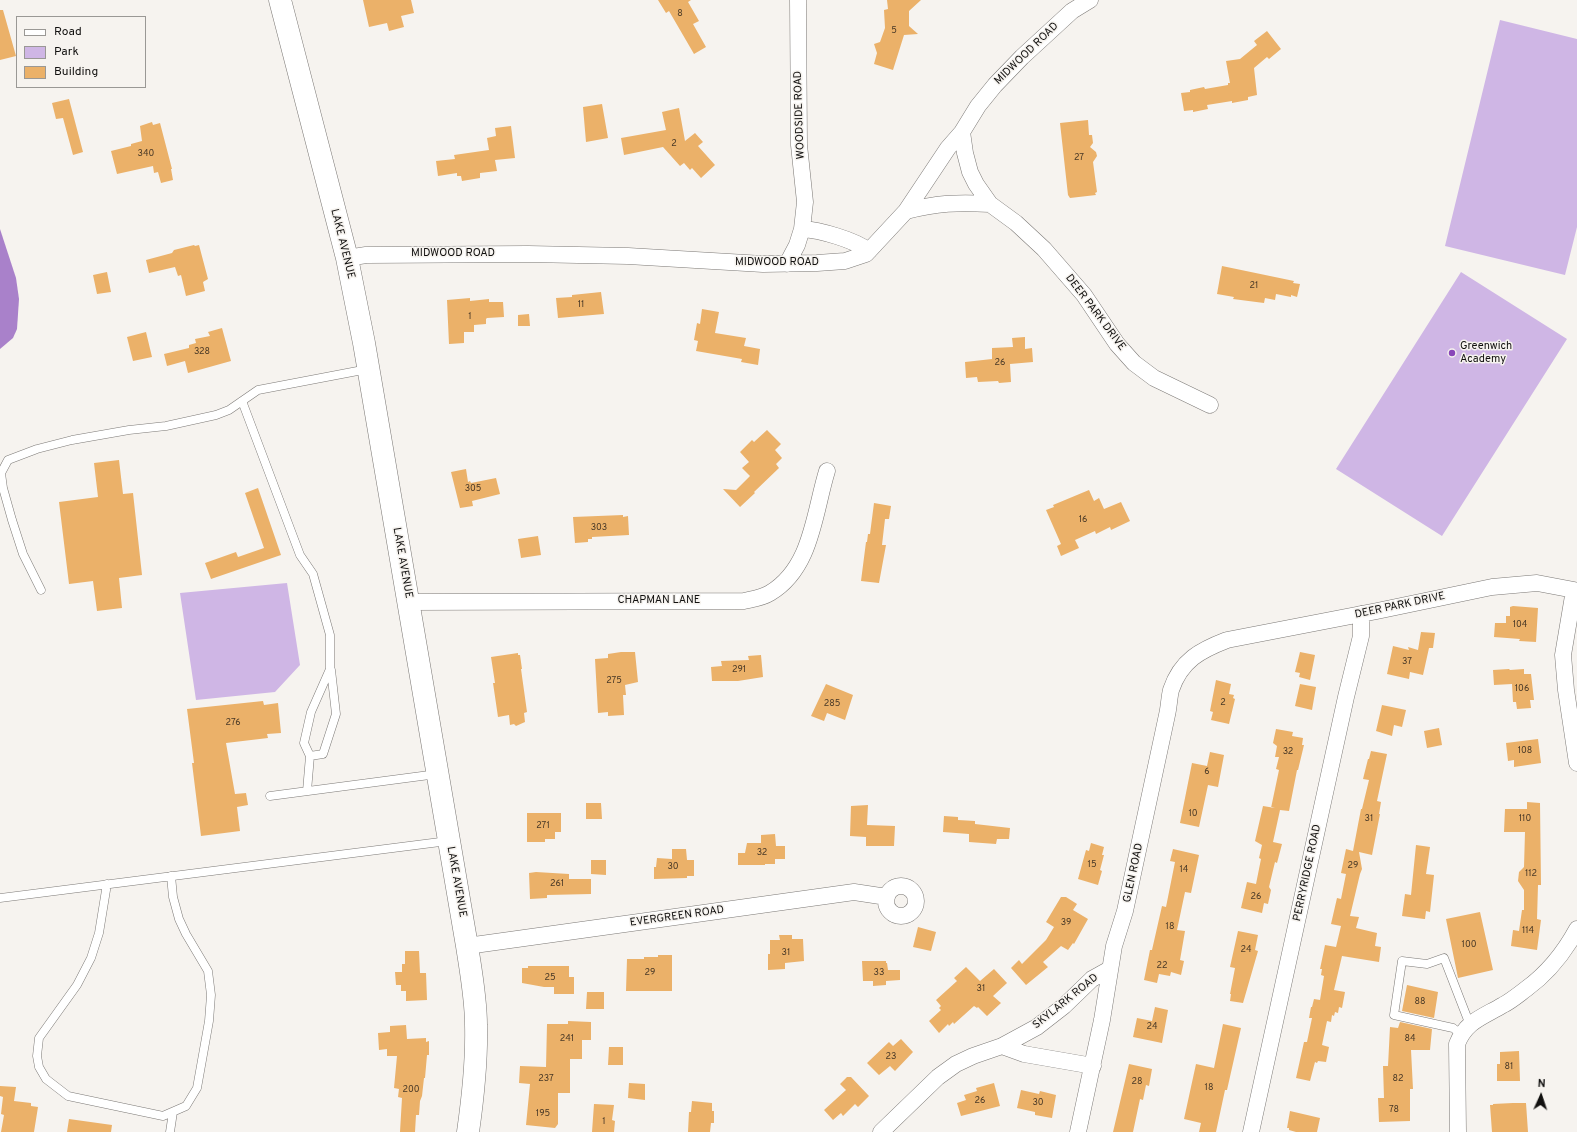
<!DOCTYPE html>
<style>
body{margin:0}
#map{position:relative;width:1577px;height:1132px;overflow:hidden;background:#f6f3ef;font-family:Overpass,sans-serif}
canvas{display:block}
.legend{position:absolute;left:16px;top:16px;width:130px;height:72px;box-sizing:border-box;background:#f6f3ef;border:1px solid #9a9895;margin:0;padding:5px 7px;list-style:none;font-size:12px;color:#11100f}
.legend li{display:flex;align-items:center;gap:8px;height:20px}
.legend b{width:20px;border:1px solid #9a9895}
.north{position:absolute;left:1521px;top:1076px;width:40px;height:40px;-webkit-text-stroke:3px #f6f3ef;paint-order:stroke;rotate:3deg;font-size:11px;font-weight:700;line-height:16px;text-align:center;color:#11100f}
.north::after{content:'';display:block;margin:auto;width:14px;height:18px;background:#11100f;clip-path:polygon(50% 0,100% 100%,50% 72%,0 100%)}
</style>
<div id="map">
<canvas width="1577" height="1132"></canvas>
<ul class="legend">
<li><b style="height:5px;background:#fff"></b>Road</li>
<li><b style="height:11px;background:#cfb6e5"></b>Park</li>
<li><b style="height:11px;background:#ebb169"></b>Building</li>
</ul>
<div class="north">N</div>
</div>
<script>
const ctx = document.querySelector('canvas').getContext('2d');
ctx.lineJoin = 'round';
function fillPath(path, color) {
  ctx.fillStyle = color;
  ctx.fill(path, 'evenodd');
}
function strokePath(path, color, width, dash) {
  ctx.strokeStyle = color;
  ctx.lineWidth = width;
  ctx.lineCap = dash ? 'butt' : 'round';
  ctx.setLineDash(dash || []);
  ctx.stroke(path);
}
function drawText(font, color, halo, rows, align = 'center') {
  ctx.font = font + ' Overpass,sans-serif';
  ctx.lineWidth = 3;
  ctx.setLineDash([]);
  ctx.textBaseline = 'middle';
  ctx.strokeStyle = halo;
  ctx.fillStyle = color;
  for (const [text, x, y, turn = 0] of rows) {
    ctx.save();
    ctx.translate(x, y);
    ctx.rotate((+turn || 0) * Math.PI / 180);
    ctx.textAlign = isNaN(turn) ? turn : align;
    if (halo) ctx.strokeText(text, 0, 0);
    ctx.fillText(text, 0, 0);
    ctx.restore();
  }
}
const green = new Path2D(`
 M1500,20L1577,39V227L1565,275L1445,246Z
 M1461,272L1567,339L1442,536L1336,469Z
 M287,583L300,665L275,692L196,700L180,593Z`);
const water = new Path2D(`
 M0,229L16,278L19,299L17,329L13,338L0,349Z`);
const building = new Path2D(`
 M363,0H411L414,13L401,16L404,27L389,31L387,23L369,27Z
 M658,0H691L688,2L699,21L693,24L706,47L694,54L669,11L666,13Z
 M887,0H921L909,11V26L918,34L904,35L893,70L874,64L877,53L874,44L880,42L885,28L884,10L888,9Z
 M0,10H3L16,56L0,60Z
 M1267,31L1281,49L1269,59L1267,57L1254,68L1257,95L1248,97V100L1232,103V101L1207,105L1208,109L1193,112V110L1184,111L1181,93L1190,92V90L1204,87L1205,89L1228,85V83H1230L1226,61L1240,59L1257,45L1254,41Z
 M69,99L83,152L73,155L63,118L56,119L52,103Z
 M602,104L608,138L586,142L583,107Z
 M679,108L685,141L695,133L703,142L698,146L715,165L701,178L692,168L690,170L684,163L680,166L663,147L624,155L621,138L666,130L662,112Z
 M1088,120L1089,135H1092L1093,143L1090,147L1096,152L1097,156L1093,162L1097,192L1095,193L1096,195L1070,198L1068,195L1060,123Z
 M152,122L153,125L160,123L172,169H171L173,180L161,183L158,172L154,173L153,166L117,174L111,151L131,146V144L142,141L140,126Z
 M511,126L515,158L495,160L497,171L480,173V178L462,181L461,176H457V173L438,176L436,161L455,159L454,155L489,150L487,138L496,136L495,128Z
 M194,245L195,246L199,245L208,279L203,282L205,291L186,296L181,275L178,276L175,267L149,273L146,260L172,253L174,250Z
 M1222,266L1294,281L1293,283L1300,284L1297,297L1291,295V297L1276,294L1275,300L1265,298L1264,303L1233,299L1234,297L1217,294Z
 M107,272L111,292L97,294L93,275Z
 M601,292L604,314L558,318L556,298L572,297V295Z
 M470,298V301L489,299V302H503L504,317L487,318L486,319V324L474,325V332H464V343L449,344L447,300Z
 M702,309L719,312L715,333L746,338L744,346L760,349L758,365L741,362L742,359L696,351L698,341L694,340L697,323L700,324Z
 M529,314L530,326H518V315Z
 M222,328L231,361L188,373L185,361L167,366L164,354L189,348V345L196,343L195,339L210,336L208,332Z
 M146,332L152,357L133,361L127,337Z
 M1025,337V349L1032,348L1033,362L1010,364L1011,382L999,383L998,381L978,382L977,377L966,378L965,362L992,359V348L1013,347L1012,338Z
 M767,430L781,444L775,450L782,458L776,464L779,468L754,492L755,493L740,507L723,489L736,490L750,476L742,468L749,462L740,452L752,440L754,442Z
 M119,460L123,494L133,493L142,575L119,578L122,608L97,611L93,581L69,584L59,502L98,497L94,463Z
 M466,469L468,482L470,481L471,483L496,478L500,494L472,501L473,506L460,508L451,472Z
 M258,488L281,555L211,579L205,563L236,552L238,557L264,548L245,493Z
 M1089,490L1094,501L1099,498L1104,509L1121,502L1130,521L1111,530L1110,527L1096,534L1095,531L1075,540L1079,548L1061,556L1057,546L1061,544L1046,510L1054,507L1053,505Z
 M874,503L891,506L889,519H885L882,545H886L879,583L861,581L866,542H867L868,534H870Z
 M623,515V517L628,516L629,535L592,537V539H588V542L575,543L573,517Z
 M538,536L541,555L521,558L518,539Z
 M1513,606L1538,608L1536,642L1519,641L1520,639L1494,637L1495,623H1506V616H1510V607Z
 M1421,632L1435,633L1433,648H1429L1423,675L1410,672L1409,679L1387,674L1393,646L1409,650L1408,647L1418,650Z
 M621,652H635L638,682L625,685L626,695H623L624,715L608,716V712L598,713L595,659L608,658V654Z
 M1300,652L1315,655L1310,680L1299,677L1300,673L1295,672Z
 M518,653V655H520L522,669H521L527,712L524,713L525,722L516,726L514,724L510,725L509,715L498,717L493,683H495L491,657Z
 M761,655L763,677L738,681H712L711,667L722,666L721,661L749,660L748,656Z
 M1509,669L1510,670L1524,669V674H1531L1534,700H1530L1531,708L1517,709L1516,702H1513L1512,684L1494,685L1493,670Z
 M1216,680L1231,684L1229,694L1234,695L1233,698L1235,699L1229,724L1211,720L1213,712L1210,711Z
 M826,684L853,695L845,720L827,713L824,721L811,716Z
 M1300,684L1316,687L1312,710L1295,706Z
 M263,701L264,705L278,703L281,733L267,734L268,738L226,743L235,794L246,793L248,805L237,807L240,831L201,836L192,763H194L187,709Z
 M1382,705L1406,710L1402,727L1394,725L1392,736L1376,731Z
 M1439,728L1442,745L1427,748L1424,731Z
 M1276,729L1293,732L1292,736L1303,738L1302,745H1304L1298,770H1297L1289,811L1280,810L1273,842L1282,844L1277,863L1275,862L1269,887L1271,890L1268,904L1264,903L1262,913L1241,908L1247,882L1256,884L1261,859L1259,858L1262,845L1255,841L1263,806L1275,808H1271L1279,770L1276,769L1279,757H1275L1277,746L1273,743Z
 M1538,739L1541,763L1514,767V760L1508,761L1506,743Z
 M1371,751L1387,754L1377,801L1381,802L1379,814H1380L1372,855L1359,852L1362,869L1360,874L1350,916L1359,917L1356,928L1377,933L1375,946L1381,947L1379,962L1342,956L1334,990L1345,992L1342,1008L1339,1007L1338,1013L1335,1012L1334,1016L1332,1015L1331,1022L1327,1021L1322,1045L1329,1047L1326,1062L1318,1061L1317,1063L1315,1062L1310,1081L1296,1078L1304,1042H1307L1312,1018H1309L1311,1007H1312L1314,999L1320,1000L1324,976L1321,975L1322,969H1320L1325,945L1336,947L1341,926L1331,924L1337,898L1341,899L1346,874L1341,873L1346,849L1353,851L1361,809H1362L1369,780L1363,779L1368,759H1369Z
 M1210,752L1224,755L1218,787L1208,785L1199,827L1180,823L1192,763L1207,766Z
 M1527,802L1540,803L1541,885H1538L1537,919L1541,920L1537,950L1511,946L1513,930L1519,931L1522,910H1524V890L1518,881L1519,872L1524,867L1525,832H1504L1505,809H1527Z
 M586,803H601L602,819H586Z
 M868,805L867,825L895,826L894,846H866V837L850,836L851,806Z
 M527,813H561V832H555V839H545V842H527Z
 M944,816L958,817V820L975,821V824L1010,828L1009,839H997L996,844L969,842V834L943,832Z
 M775,834L776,846H785V859H775V864H765V865H738V853H745L747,843H761V835Z
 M1091,843L1104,847L1102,855H1104L1100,870L1102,871L1098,885L1078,879L1086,850L1089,851Z
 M1416,845L1430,847L1426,874L1434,875L1430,912L1426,911L1425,919H1424L1402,916L1405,894L1411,895Z
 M672,849H686L687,860H694V876H687V878L654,879V867H656L657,858L672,859Z
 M1173,849L1199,855L1191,893L1185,892L1177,930L1185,931L1180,960L1184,961L1181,975L1171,972L1170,976L1159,974L1157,983L1144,980L1150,950H1152L1162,906L1166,907L1175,862L1170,861Z
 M591,860H606V875L591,874Z
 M536,872L569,874V879H591V894L547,895V898L530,899L529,873Z
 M1061,897H1066L1077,904L1073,910L1088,919L1074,944L1073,943L1068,950L1061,946L1043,962L1048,967L1026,985L1011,968L1019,960L1022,964L1046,940L1054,927L1046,922Z
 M1480,912L1493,970L1458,978L1446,919Z
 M918,927L936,932L931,951L913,947Z
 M1238,931L1258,935L1255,950L1258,951L1243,1003L1230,1001L1231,994H1230L1235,968L1230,967Z
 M779,935H792V939H803L804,961L785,963V969L768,970V954H770V940H780Z
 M405,951H419L420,973H426L427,1000L406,1001V991H401V985H396L395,972H402V964H405Z
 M658,955H672V991H626L627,959H644V957H658Z
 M862,961H886V963H887L888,970H900V980L886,981V985L873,986V981H863Z
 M528,966H569V977H574V994H554V987H544L522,983V968H528Z
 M966,967L980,981L994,969L1007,983L993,996L1001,1003L987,1016L978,1007L977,1008L974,1006L954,1024L953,1022L949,1026L948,1024L939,1033L929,1021L941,1010L939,1008L941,1006L936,1000L957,981L954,978Z
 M1407,985L1438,992L1434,1018L1402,1011Z
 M587,992H604V1009H586Z
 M1155,1007L1168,1010L1162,1043L1133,1037L1137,1018L1152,1021Z
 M568,1021L591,1022V1040H582V1059H570V1093H558V1124L555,1128L526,1125L530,1084L519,1083L520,1066L546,1067L547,1024H568Z
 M1400,1022L1432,1029L1430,1050H1411L1413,1089H1410V1121L1379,1122L1378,1098H1384L1383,1066H1388L1390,1027L1398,1028Z
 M1223,1024L1241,1028L1227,1090H1225L1216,1132H1199L1201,1123L1184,1119L1196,1064L1214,1068Z
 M406,1025L407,1039L426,1038V1042L429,1041V1055H427L425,1078H424L422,1096L420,1101L419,1115H416L415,1132H400L402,1098L398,1097L399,1089L394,1088L397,1056H387V1049L379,1050L378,1033L390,1032V1026Z
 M901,1039L913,1052L895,1071L890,1066L879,1075L867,1063L889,1042L893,1046Z
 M609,1047H623V1065H608Z
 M1519,1051L1520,1081H1497V1064H1500V1052Z
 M1129,1064L1152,1069L1149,1086L1146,1085L1143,1100L1140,1099L1133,1132H1113Z
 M847,1077H851L869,1096L858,1107L855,1104L843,1116L841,1113L833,1120L824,1110L846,1090L840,1084Z
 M629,1083L645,1084V1100L628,1098Z
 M994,1083L1000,1106L961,1116L957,1103L966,1100L964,1095L977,1091L976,1088Z
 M0,1086L16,1087L14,1101L31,1103V1106L38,1107L34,1132H1L4,1115L1,1114L3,1097L0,1096Z
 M1021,1090L1039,1094L1040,1091L1056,1095L1052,1118L1035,1115V1112L1017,1108Z
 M692,1101L712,1103V1111H714V1123H711L710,1132H688L689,1112H691Z
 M1513,1103H1526L1528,1132H1492L1490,1105H1493V1104Z
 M594,1104L614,1105L612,1120L615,1121L614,1132H592Z
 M1290,1111L1320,1118L1317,1132H1296L1289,1130V1128H1287Z
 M69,1119L112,1125L111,1132H67Z`);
const service = new Path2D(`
 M242,401L300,555L313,574L330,635V669L311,712L304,743L310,756L307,791
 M41,590L23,554L12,520L3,488L1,473L8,460L37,449L72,440L129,430L166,426L216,415L229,410L258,390L368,369
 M310,756L323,754L336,714L331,670
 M270,796L437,774
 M107,884L99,933L91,958L77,985L39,1038L37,1056L39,1067L46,1079L68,1096L163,1116L186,1106L197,1088L209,1021L211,995L208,971L186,934L179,919L173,897L171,876
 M0,898L448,841
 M1461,1034L1453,1028L1394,1015L1402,961L1427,964L1444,958L1470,1025
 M170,1132L173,1112`);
const minor = new Path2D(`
 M962,132L965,153L970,172L976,184L990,204L1016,223L1044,249L1084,295L1117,344L1134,363L1154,378L1210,405
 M906,211C937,203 959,202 990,204
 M802,229C820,230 855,240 869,251
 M347,258L366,255L528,254L628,256L763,264L817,263L845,261L866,254L906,211L948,148L962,132L978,106L995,85L1022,57L1072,11L1090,0
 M787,264L797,245L802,229L805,202L799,145L798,0
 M1577,591L1574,590L1563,655L1566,690L1577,763
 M408,602L744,601C753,599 762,598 770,593C812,568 814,513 827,471
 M886 901a15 15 0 1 1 30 0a15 15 0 1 1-30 0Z
 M467,946L854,892L887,897
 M1002,1046L1024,1054L1093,1066
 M881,1132L938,1077L956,1064L973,1056L1002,1046L1037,1027L1064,1006L1092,979L1110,969
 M1078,1132L1102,1020L1114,946L1125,911L1167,715C1169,707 1169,698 1171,690C1181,660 1201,650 1227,640L1377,611L1492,587L1537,583L1574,590
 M1251,1132L1346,697L1361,636V614
 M1458,1132L1457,1044C1466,1021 1483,1017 1503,1005C1511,1001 1518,995 1526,989C1548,973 1564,953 1577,929`);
const secondary = new Path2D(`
 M280,0L347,258L364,343L467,946C471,972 476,999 476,1025C477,1061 473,1097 468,1132`);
const markers = [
 [1452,353,4,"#8945b9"]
];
const numberNames = [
 ["8",680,14],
 ["5",894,31],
 ["2",674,144],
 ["340",146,154],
 ["27",1079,158],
 ["21",1254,286],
 ["11",581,305],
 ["1",470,317],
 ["328",202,352],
 ["26",1000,363],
 ["305",473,489],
 ["16",1083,520],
 ["303",599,528],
 ["104",1520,625],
 ["37",1407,662],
 ["291",739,670],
 ["275",614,681],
 ["106",1522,689],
 ["2",1223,703],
 ["285",832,704],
 ["276",233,723],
 ["108",1525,751],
 ["32",1288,752],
 ["6",1207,772],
 ["10",1193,814],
 ["31",1369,819],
 ["110",1525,819],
 ["271",543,826],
 ["32",762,853],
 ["15",1092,865],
 ["29",1353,866],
 ["30",673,867],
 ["14",1184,870],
 ["112",1531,874],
 ["261",557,884],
 ["26",1256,897],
 ["39",1066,923],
 ["18",1170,927],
 ["114",1528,931],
 ["100",1469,945],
 ["24",1246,950],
 ["31",786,953],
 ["22",1162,966],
 ["29",650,973],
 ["33",879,973],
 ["25",550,978],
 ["31",981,989],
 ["88",1420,1002],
 ["24",1152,1027],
 ["241",567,1039],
 ["84",1410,1039],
 ["23",891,1057],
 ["81",1509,1067],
 ["237",546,1079],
 ["82",1398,1079],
 ["28",1137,1082],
 ["18",1209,1088],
 ["200",411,1090],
 ["26",980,1101],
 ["30",1038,1103],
 ["78",1394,1110],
 ["195",543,1114],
 ["1",604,1122]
];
const streetNames = [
 ["MIDWOOD ROAD",1027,54,-44],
 ["WOODSIDE ROAD",800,115,-92],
 ["LAKE AVENUE",342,244,76],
 ["MIDWOOD ROAD",453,254],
 ["MIDWOOD ROAD",777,263],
 ["DEER PARK DRIVE",1095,313,53],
 ["LAKE AVENUE",402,563,80],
 ["CHAPMAN LANE",659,601],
 ["DEER PARK DRIVE",1400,606,-12],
 ["GLEN ROAD",1134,873,-78],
 ["PERRYRIDGE ROAD",1308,873,-78],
 ["LAKE AVENUE",456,882,80],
 ["EVERGREEN ROAD",677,917,-8],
 ["SKYLARK ROAD",1066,1002,-39]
];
const poiNames = [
 ["Greenwich",1460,347],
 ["Academy",1460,360]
];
fillPath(green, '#cfb6e5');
fillPath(water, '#a981ca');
fillPath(building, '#ebb169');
strokePath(service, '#7c7976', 9);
strokePath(minor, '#7c7976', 17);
strokePath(secondary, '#7c7976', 23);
strokePath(service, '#fff', 8);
strokePath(minor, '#fff', 16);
strokePath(secondary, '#fff', 22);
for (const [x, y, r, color] of markers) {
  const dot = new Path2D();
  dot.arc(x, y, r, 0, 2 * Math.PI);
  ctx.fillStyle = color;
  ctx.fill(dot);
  strokePath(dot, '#f6f3ef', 1.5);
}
drawText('9px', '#483826', null, numberNames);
drawText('11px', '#11100f', '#f6f3ef', streetNames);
drawText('11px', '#11100f', '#f6f3ef', poiNames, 'left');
</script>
